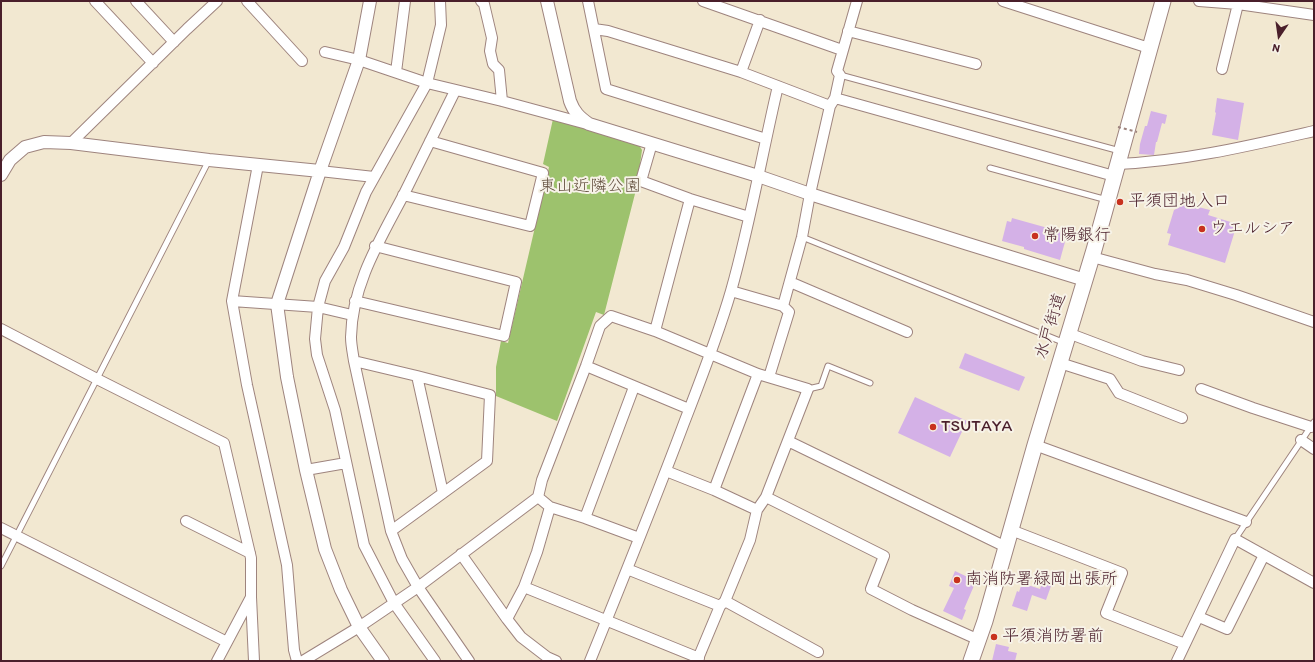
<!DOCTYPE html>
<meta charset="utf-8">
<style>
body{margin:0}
#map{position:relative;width:1315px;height:662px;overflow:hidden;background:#f2e8d1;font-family:Itim,sans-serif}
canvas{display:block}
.frame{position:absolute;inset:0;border:2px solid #4a1f2b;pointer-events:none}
.north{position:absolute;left:1259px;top:16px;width:40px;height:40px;-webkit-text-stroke:3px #f7f3e8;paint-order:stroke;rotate:193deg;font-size:11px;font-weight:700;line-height:16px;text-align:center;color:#4a1f2b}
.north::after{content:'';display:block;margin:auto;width:14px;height:18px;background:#4a1f2b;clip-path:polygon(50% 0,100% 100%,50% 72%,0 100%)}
</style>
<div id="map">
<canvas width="1315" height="662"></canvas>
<div class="frame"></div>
<div class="north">N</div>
</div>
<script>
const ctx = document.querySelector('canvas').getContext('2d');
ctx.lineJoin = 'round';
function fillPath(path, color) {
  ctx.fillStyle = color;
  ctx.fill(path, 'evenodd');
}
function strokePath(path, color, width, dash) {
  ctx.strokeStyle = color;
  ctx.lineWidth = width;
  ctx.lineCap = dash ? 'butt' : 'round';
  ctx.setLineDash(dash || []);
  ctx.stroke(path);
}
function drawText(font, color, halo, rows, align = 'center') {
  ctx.font = font + ' Itim,"Klee One",sans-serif';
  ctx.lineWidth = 4;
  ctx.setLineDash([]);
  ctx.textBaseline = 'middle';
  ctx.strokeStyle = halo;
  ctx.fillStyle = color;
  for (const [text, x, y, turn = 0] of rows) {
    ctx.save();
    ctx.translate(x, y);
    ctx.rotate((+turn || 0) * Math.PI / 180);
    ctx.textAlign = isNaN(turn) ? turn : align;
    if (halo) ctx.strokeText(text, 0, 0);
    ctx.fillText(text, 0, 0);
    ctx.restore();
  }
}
const green = new Path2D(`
 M553,119L639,145L642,150L637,186L604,315L596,312L557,421L496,396V367L501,341L508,343L549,167L543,164Z`);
const building = new Path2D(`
 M1217,98L1244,103L1238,140L1212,135L1216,113L1215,112Z
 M1151,111L1167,115L1165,124L1162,123L1157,142H1156L1154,155L1139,154L1140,144L1145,126H1147Z
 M1186,204L1210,210L1208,215L1237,224L1225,263L1168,245L1171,234L1167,233L1174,210Z
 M1012,218L1055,230L1056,227L1068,231L1060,260L1024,249V247L1002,241L1007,221L1011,222Z
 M965,353L1025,377L1019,391L959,368Z
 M915,397L967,421L950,457L898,433Z
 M955,571L976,581L964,609L966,610L962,620L943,611L954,588L949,586Z
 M1022,583L1040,589L1042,583L1051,586L1046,600L1032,595L1027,611L1012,606L1017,591L1019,592Z
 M996,644L1009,647L1008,651L1017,653L1015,661H992Z`);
const service = new Path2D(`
 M840,75L1120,151
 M990,168L1107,200
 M802,237L1065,343
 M808,389L821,386L828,366L870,383
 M1235,539L1314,422
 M1,566L209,160`);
const minor = new Path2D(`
 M95,1L153,63
 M136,1L174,42
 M247,1L302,61
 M481,1L484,4L492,38L490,51L493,64L499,70L502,101
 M588,1L606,89L766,139
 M703,1L842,50
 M1003,1L1149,48
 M1199,1L1238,4L1314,15
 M594,29L608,31L741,72L830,106
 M848,31L976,64
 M325,52L359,60L427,83L502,101L587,124
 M1222,69L1238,4
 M396,72L405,1
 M741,72L760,20
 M455,91C438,125 421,160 404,194C380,240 352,284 351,337C351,345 353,354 354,361L391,531L402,559L418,587L469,661
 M835,98L1114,176
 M71,143L187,29L217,1
 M652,143L641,181L690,199L749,217
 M1118,164C1185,161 1248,146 1314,131
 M258,165L232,301L247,385L287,565L294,650L297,661
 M320,171L374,177
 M403,195L530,226L543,173L430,141
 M1092,257L1155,274L1187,280L1236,295L1314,322
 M790,282L907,332
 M731,291L783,306L789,312L769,377
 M232,301L318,307L352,315
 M355,301L504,336L516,282L375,246
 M783,306L802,237L810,194L830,106L835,98L840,75L837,71L857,1
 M1,329L97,379L224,443L251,558V597L254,661
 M655,331L690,199
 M1068,333L1142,361L1179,370
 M354,361L417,376L443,493
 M1060,363L1110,379L1119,393L1182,418
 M586,366L689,409
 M1201,389L1253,408L1311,427
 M1301,440L1314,449
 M788,441L1006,547
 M1035,445L1246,522
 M306,470L346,463
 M714,490L758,374
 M538,497L550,507L585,518L639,538
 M766,497L884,556L871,589L912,610L979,640
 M585,518L634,387
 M186,521L250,553
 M1,528L227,642
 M1011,530L1122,573L1106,613L1185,644
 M391,531L487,461L490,395L417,376
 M461,554L507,619L521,637L547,657L556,661
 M627,569L720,606
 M524,587L699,658
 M725,601L818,652
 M1199,617L1227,629L1264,555
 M507,619L524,587L537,552L550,507
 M217,661L251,597
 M303,661L359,627L418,587L538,497L542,480L586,366L600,326L611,316L655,331L758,374L808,389L766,497L757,510L714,490L666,471
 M435,661L394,603L364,545L335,410L317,355L315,339L318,307L325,281L344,247L366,192L427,83L441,25L440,1
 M590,661C622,582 654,503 684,423C701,379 718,336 731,291C750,224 762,154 778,86
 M697,661L720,606L725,601L750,540L757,510
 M1177,661L1235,539L1314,583`);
const tertiary = new Path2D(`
 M370,1L359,60L320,171L277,304L287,377L306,470L325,549L341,590L359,627L383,661
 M547,1L570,101C574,112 579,117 589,124L758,176L810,194L968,244L1085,280
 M1,175L10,160L25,147L44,142L71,143L209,160L320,171`);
const primary = new Path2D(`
 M971,661L985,621L1035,445L1094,250L1163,1`);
const pathBridge = new Path2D(`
 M1118,127L1137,132`);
const markers = [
 [1120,202,4,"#c8321e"],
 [1202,229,4,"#c8321e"],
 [1035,236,4,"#c8321e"],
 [933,427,4,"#c8321e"],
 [957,580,4,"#c8321e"],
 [994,637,4,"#c8321e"]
];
const parkNames = [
 ["東山近隣公園",590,187]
];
const poiNames = [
 ["平須団地入口",1128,202],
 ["ウエルシア",1210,229],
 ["常陽銀行",1043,236],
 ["TSUTAYA",941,427],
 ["南消防署緑岡出張所",965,580],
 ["平須消防署前",1002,637]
];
const streetNames = [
 ["水戸街道",1051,326,-73]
];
fillPath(green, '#9dc26d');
fillPath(building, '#d4b1e7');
strokePath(service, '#9e847e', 7);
strokePath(minor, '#9e847e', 12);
strokePath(tertiary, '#9e847e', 14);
strokePath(primary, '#9e847e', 17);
strokePath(service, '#fff', 5);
strokePath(minor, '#fff', 10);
strokePath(tertiary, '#fff', 12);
strokePath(primary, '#fff', 15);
strokePath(pathBridge, '#9e847e', 2, [3, 3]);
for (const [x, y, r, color] of markers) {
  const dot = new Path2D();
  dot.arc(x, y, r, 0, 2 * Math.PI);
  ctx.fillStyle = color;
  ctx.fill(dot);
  strokePath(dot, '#f7f3e8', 1.5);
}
drawText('17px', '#63503f', '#f7f3e8', parkNames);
drawText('17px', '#4a1f2b', '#f7f3e8', poiNames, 'left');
drawText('17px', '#4a1f2b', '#f7f3e8', streetNames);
</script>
